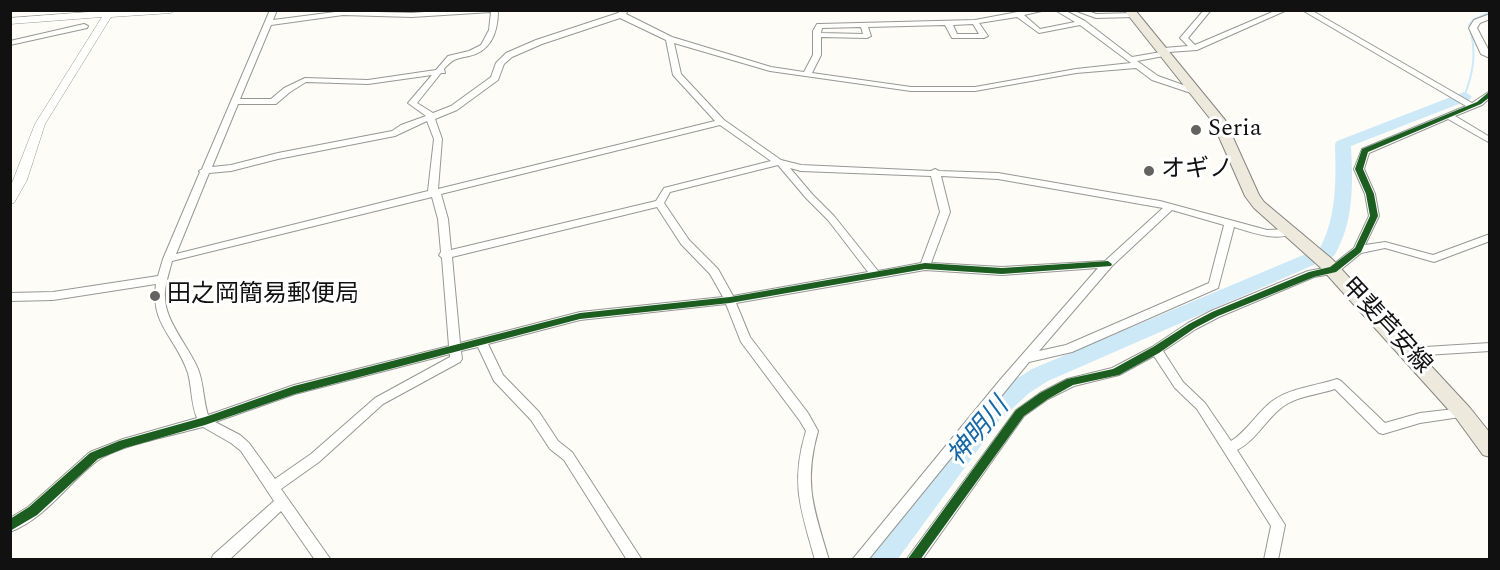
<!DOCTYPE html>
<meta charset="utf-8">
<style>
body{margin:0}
#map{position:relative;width:1500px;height:570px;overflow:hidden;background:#fdfcf7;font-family:Spectral,serif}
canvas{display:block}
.frame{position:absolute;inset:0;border:12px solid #111;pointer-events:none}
</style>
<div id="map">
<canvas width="1500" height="570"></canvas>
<div class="frame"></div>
</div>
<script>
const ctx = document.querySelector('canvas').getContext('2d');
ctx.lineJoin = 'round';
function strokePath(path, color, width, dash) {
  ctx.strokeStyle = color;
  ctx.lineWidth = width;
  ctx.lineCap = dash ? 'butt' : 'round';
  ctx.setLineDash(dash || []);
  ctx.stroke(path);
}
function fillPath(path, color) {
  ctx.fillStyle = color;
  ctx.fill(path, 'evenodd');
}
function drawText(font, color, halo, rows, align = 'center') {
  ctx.font = font + ' Spectral,"Noto Sans JP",serif';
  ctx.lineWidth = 6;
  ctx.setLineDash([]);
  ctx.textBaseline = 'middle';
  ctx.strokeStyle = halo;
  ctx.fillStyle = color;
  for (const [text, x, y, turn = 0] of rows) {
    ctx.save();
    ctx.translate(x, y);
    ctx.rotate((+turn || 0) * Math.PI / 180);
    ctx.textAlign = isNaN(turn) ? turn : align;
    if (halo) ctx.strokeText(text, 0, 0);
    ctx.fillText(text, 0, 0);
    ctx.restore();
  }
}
const stream = new Path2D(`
 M1464,97C1474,71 1477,52 1469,25L1473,20L1490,12`);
const river = new Path2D(`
 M1464,92L1469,94L1472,97L1469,100L1351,146C1353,184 1354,223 1334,256L1048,381L1029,393L999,421L897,560H868L872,551L983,407L1013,381L1032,369L1320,248C1337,216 1336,179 1335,144L1337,141Z`);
const minor = new Path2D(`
 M270,10H277L273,20L343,11L412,13L450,10H498C498,31 492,51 469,56C456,59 454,58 444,69L445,73H441L417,103L433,113L451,106L491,77L496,63L506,53L536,40L618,13L622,10H628L626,14L672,37L771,67L804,72L813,55V31L817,24H820L975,20L1028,10H1046L1024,15L1040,29L1075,22L1055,10H1064L1085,21L1132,57L1161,52L1160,50L1164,48L1188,46L1180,38L1204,10H1211L1188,38L1195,45L1277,10H1287L1197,50L1169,52V55L1137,61L1158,76L1200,91V95H1197L1152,80L1136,68L1076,73L975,91H911L770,71L674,43L681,74L724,120L781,160L801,165L931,171L935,169L939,171L998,173L1160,201L1267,230L1289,229L1294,232C1280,243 1250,232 1234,227L1218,288L1072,352L1029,362L868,560H852L1000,380L1098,268L1002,275L925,270L736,303L750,337L808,413L818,431C803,484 814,509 829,560H815C801,509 790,484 806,431L800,421L741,342L726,304L580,320L488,344L503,375L539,412L558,441L572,452L642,560H627L564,460L550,449L531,420L494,381L478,347L461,351L462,359L460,362L383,404L319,462L281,489L331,560H315L281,511L229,560H211L213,555L274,501L241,451L231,443L203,427C177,434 117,446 97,461C68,483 45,519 10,532V518L28,507L90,452L123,439L197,418C191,404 192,388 188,373C176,337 150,325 156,284L53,300L10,301V293L53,292L158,276L163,259L200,172L199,171L202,169ZM491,12L489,30L481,45L469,51L448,56L436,70L368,80L305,78L284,88L271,99H240L271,25L343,15L412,17ZM1017,17L1039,33L1080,25L1131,63L1076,69L975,87H911L812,73L821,55V37L867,38L871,36L868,27L945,25L952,38H984L988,36L979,23ZM620,18L666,40L673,75L715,121L438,189L442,139L435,119L457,110L498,80L504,64L512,57L542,44ZM973,24L979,34H957L953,25ZM861,27L863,34L821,33L822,28ZM432,75L408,103L426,116L401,125L392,131L278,153L231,165L212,167L238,104H276L290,92L306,82L368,84ZM427,121L434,139L428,191L176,254L209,173L231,171L278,159L395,136ZM720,125L771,161L664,188L656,201L451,250L448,219L441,194ZM778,165L806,198L828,220L868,272L733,296L718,269L689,240L664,203L670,192ZM790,168L801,171L931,176L940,212L921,263L878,271L834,216L812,194ZM941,176L998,179L1163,208L1105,261L1002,267L931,263L950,212ZM432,197L438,219L441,252L439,255L442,258L449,346L294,385L208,415C203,400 204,384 198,369C189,347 165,321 165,298C164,286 169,273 172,261ZM657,207L681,244L710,274L723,297L580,312L460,343L452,257ZM1172,210L1224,225L1209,283L1066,345L1039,351L1112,266ZM450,354V357L375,398L311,454L275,479L249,443L240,435L215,422L295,394Z
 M1074,10H1086L1096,14L1133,13L1137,15L1133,17L1096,18Z
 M1302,10H1311L1472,103L1490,91V98L1482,105L1455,116L1490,137V143L1448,119L1369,153L1364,169L1375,194L1379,216L1365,245L1385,242L1433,255L1490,234V241L1434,262L1385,248L1361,253L1337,273L1314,277L1219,317L1196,329L1163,351L1183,382L1205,403L1231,441C1247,431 1256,414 1271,402C1289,388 1316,386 1337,379L1341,381L1385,423L1420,413L1463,408L1467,410L1469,413L1467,416L1420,423L1383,434L1379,433L1335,389C1317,395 1296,396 1281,408C1265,421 1255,441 1237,450L1285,525L1278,560H1264L1271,526L1197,409L1175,388L1154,356L1119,375L1074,386L1048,399L1024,416L922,560H906L1016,410L1040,393L1067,379L1112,368L1152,347L1188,323L1211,311L1308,271L1330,267L1354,248L1369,216L1365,194L1354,169L1362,149L1466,106Z
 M1490,14V19L1480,23L1477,28L1490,53V58L1481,54L1469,28L1474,20Z
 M84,24L88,26L87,28L10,45V41Z
 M1490,343V351L1409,356L1405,355L1403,352L1405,349L1409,348Z`);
const tertiary = new Path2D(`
 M115,10H175L171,13L111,17L45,124L27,180L14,203L10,204V188L35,124L102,17L10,24V18Z`);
const primary = new Path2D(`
 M1124,10H1135L1225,120L1259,195L1264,202L1332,259L1470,408L1490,433V457L1483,455L1456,418L1320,267L1254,208L1245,196L1212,121Z`);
const cycleway = new Path2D(`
 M1490,91V97L1481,104L1368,152L1363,169L1374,194L1378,216L1361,252L1336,272L1314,277L1218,316L1195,328L1159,353L1119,375L1073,385L1048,399L1024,416L920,560H907L1016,410L1040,393L1067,379L1113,369L1153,347L1189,324L1212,312L1309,272L1330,267L1355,248L1370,216L1366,194L1355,169L1362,149L1477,102Z
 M1108,261L1112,264L1111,266L1002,274L925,269L730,303L580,319L295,394L205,425L125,448L98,459L37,515L10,531V519L29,507L90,453L119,441L205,417L294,386L580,313L730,297L925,263L1002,268Z`);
const markers = [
 [1196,130,6,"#646362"],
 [1149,171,6,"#646362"],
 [155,296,6,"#646362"]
];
const poiNames = [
 ["Seria",1208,130],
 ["オギノ",1161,171],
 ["田之岡簡易郵便局",167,296]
];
const streetNames = [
 ["甲斐芦安線",1385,327,47]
];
const waterNames = [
 ["神明川",980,433,-50]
];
strokePath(stream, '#cde8f7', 2);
fillPath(river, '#cde8f7');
strokePath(minor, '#979795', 2);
strokePath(tertiary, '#979795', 1);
strokePath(primary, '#858482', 2);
fillPath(minor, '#fffffe');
fillPath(tertiary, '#fffffe');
fillPath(primary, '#ede9dc');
fillPath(cycleway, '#1b5e20');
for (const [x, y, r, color] of markers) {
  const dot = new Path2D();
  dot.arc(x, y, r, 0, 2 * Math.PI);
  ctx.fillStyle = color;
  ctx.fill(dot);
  strokePath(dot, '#fff', 2);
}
drawText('24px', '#111', '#fff', poiNames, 'left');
drawText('24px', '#111', '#fff', streetNames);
drawText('italic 26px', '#1768a6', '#fff', waterNames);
</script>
